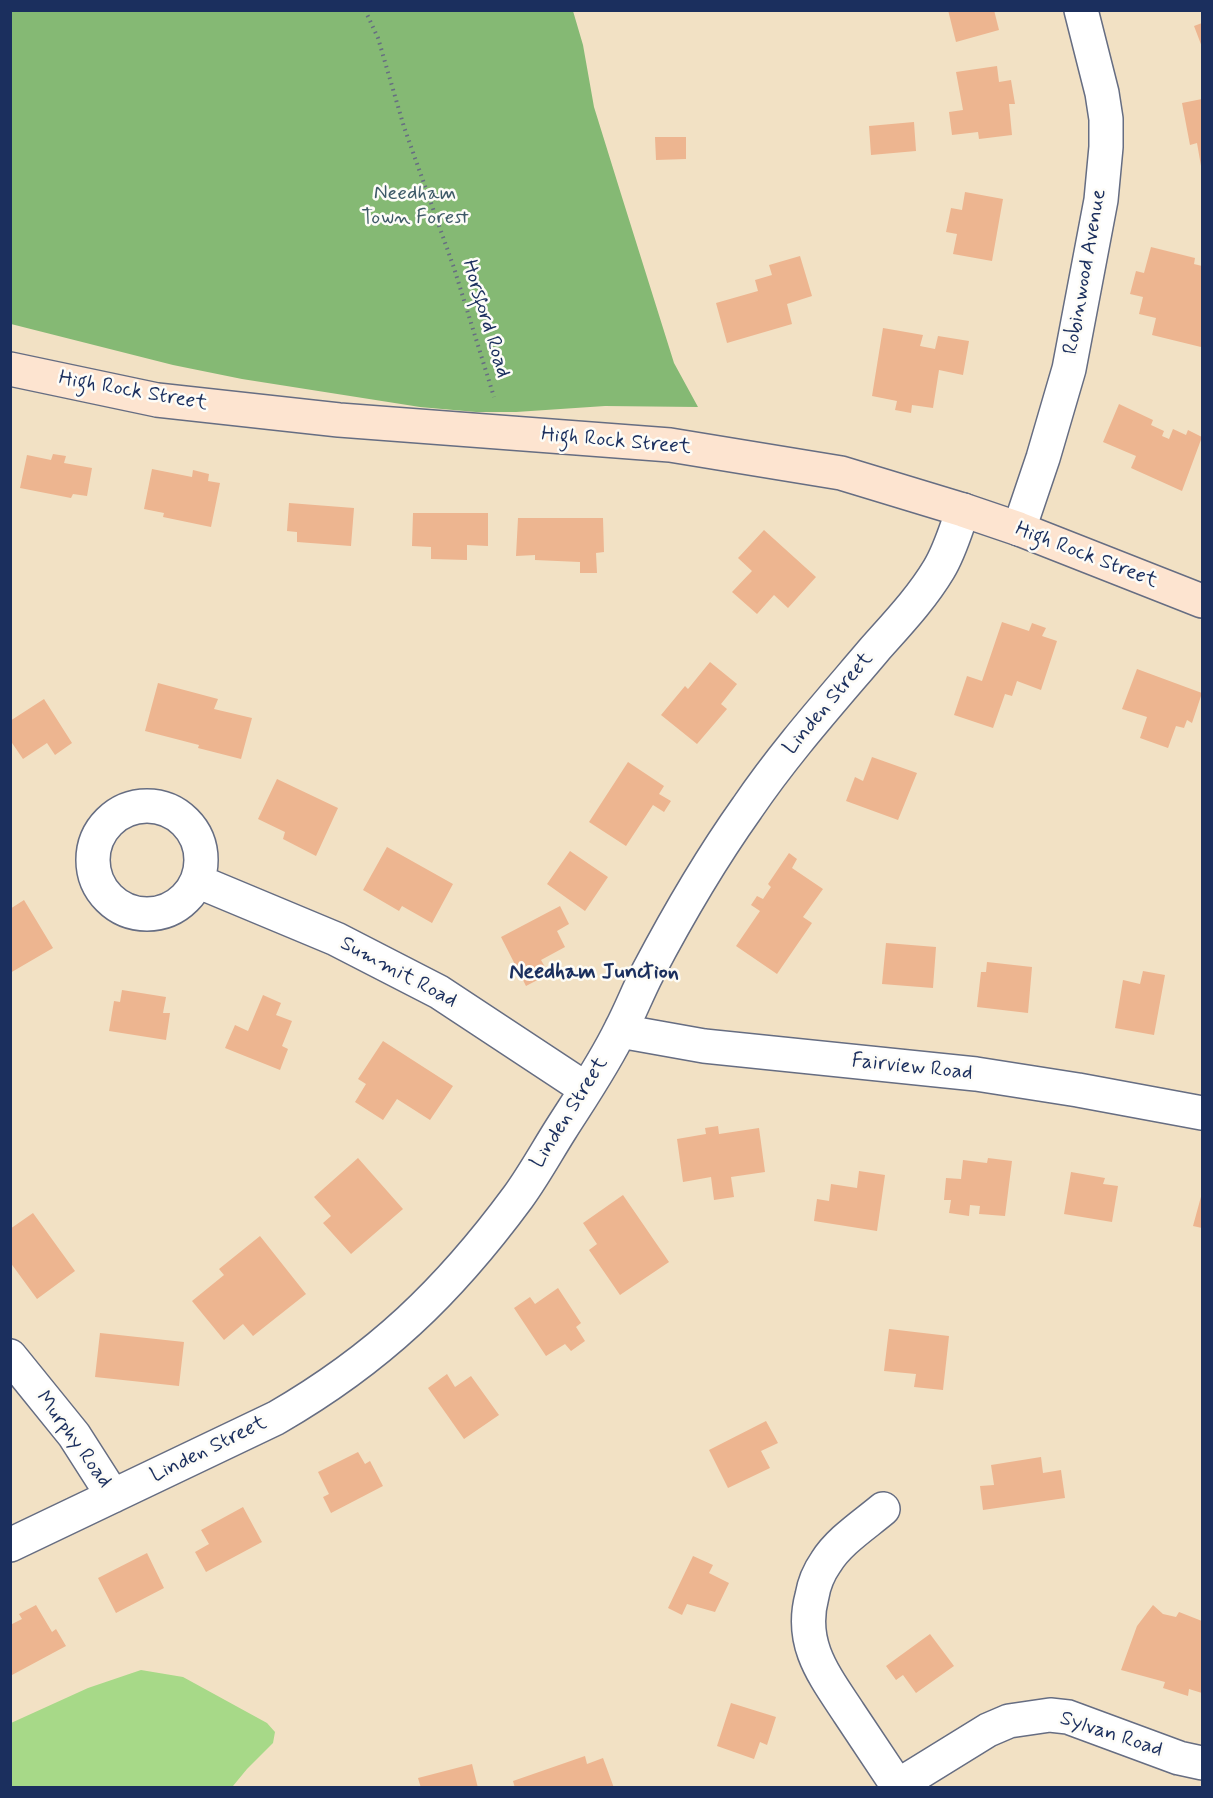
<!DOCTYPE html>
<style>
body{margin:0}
#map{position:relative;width:1213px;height:1798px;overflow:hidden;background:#f2e1c4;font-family:Mynerve,sans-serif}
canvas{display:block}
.frame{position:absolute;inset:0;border:12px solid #1b2f5e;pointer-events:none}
</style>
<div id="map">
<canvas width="1213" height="1798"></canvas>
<div class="frame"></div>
</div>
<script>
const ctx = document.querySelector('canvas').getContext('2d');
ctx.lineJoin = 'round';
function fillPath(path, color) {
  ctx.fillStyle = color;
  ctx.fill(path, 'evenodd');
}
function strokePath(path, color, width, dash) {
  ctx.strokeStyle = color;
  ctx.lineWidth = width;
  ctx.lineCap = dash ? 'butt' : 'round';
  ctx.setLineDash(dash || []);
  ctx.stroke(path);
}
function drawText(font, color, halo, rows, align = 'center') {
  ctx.font = font + ' Mynerve,sans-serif';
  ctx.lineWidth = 5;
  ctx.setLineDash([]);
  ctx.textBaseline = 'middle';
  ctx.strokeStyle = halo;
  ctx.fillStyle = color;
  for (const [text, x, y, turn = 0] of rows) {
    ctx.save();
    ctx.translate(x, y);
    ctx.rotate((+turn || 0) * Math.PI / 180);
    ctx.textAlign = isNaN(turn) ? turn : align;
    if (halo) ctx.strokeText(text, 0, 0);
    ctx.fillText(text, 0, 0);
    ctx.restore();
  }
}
const green = new Path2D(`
 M141,1670L183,1677L267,1723L275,1732L273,1743L247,1769L233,1786L230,1787H11V1723L88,1688Z`);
const forest = new Path2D(`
 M10,11H573L583,45L594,107L621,194L674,363L698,407L605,406L516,412H476L420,407L242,379L173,365L11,324Z`);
const building = new Path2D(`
 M948,10H994L999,30L956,42Z
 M1202,23V47L1194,26Z
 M997,66L999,82L1011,80L1015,104H1009L1012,135L979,139L978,132L952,135L949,112L963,110L956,72Z
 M1202,99V165L1201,166L1197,143L1190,145L1182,103Z
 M914,122L916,151L871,155L869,126Z
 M655,137H686V159L656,160Z
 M965,192L1003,199L992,261L953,254L957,234L946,232L951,208L962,210Z
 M1151,247L1195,258L1194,264L1202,266V339L1201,347L1152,335L1156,318L1139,314L1143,297L1130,294L1136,271L1144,273Z
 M800,256L812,296L787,304L792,324L727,343L716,303L758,291L755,280L772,275L769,265Z
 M883,328L923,335L920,346L935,349L938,336L969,341L963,375L939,370L933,408L912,405L911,413L895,410L897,401L872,396Z
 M1119,404L1153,420L1151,425L1164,431L1162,436L1169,439L1173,429L1186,435L1188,430L1202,437L1182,491L1131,468L1136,456L1103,442Z
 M53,454L66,456L64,463L92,468L87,496L73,494L71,498L20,488L27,455L51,460Z
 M152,469L192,477L193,470L209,474L208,481L220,483L211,527L163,517L164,513L144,509Z
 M289,503L354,508L351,546L297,542V532L287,531Z
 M413,513H488V546L467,545V560L431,559V547L412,546Z
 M518,518H603L604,552L596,553L597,573H580V562L535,560V555L516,556Z
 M764,530L816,577L788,608L774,595L757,614L732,592L752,571L738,558Z
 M1002,622L1029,631L1032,623L1046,628L1042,636L1057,641L1041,690L1017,681L1012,696L1005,694L993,728L954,715L967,676L982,681Z
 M710,662L737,684L721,704L727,709L697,744L661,715L685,686L688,689Z
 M1137,669L1202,693L1192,723L1187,720L1184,728L1176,726L1168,748L1140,738L1147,717L1122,709Z
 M158,683L218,699L214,709L252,718L241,759L198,748L199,745L145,731Z
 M44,699L72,743L55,755L47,743L23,759L10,740V721Z
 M872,757L917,773L898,820L846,801L855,777L863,781Z
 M628,762L664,786L659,794L671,801L664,812L653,805L626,846L589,822Z
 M277,779L338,808L316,856L283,839L285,832L258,819Z
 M387,847L453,884L432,923L402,906L399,911L363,890Z
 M570,851L608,877L585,911L547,884Z
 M789,853L797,859L792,868L823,889L803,917L812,923L777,974L736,946L760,911L751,905L757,896L763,899L771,887L768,884Z
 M24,900L53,948L10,973V909Z
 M560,906L569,924L557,931L565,947L541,960L549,974L526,986L501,937Z
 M886,943L936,947L933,988L882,984Z
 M987,962L1032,967L1028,1013L977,1007L981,972H986Z
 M1143,971L1165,975L1154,1035L1115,1028L1123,980L1140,984Z
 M122,990L166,997L163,1013H170L166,1040L109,1031L114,1001L120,1002Z
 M263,995L281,1003L276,1015L292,1021L282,1046L288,1049L280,1070L225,1048L235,1025L248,1031Z
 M383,1041L453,1086L430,1120L397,1099L383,1120L355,1102L366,1084L358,1079Z
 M718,1126L719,1134L759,1128L765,1172L731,1177L734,1197L714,1200L711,1177L683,1182L677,1139L706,1134L705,1128Z
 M358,1158L403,1209L351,1254L323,1223L331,1216L314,1197Z
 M988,1158L1012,1161L1005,1216L979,1214L980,1206L970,1205L969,1216L949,1213L951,1200H944L946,1178L961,1179L963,1160L987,1163Z
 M859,1171L885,1175L877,1231L814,1221L817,1199L829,1201L831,1184L857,1188Z
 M1071,1172L1105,1178L1103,1184L1118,1186L1112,1222L1064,1214Z
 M1202,1193V1228L1193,1226Z
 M623,1195L669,1262L620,1295L589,1250L597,1244L583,1223Z
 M33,1213L75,1271L37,1299L10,1262V1229Z
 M260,1236L306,1294L253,1336L243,1324L224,1340L192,1301L224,1275L219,1269Z
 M558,1288L581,1323L576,1327L585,1341L571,1351L565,1344L546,1356L514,1308L530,1297L535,1304Z
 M889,1329L949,1336L943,1390L914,1387L916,1374L884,1371Z
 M100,1333L184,1342L179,1386L95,1377Z
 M447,1374L455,1387L471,1376L499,1415L464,1439L428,1388Z
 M766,1421L778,1443L761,1451L770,1468L728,1488L709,1450Z
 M358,1452L365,1464L370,1461L383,1486L331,1513L323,1497L329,1494L318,1472Z
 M1041,1457L1043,1473L1061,1470L1065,1498L983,1510L980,1486L994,1485L991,1465Z
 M243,1507L262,1542L206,1572L195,1552L209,1544L201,1530Z
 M147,1553L164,1588L116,1613L98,1578Z
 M693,1556L713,1565L709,1573L729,1583L715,1612L687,1604L682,1615L668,1608Z
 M36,1605L52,1632L56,1629L66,1646L12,1675L10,1673V1625L22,1619L19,1614Z
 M1153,1605L1163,1614L1176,1617L1179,1612L1202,1621V1693L1189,1689L1188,1696L1163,1688L1165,1682L1121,1670L1137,1626Z
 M930,1634L954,1666L916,1693L903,1675L896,1680L886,1666Z
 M731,1703L776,1717L767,1745L760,1742L754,1759L717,1746Z
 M585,1756L587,1764L603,1758L614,1788H515L513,1781Z
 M472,1764L478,1788H421L418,1778Z`);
const path = new Path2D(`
 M365,10L378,38L404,127L454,268L494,397`);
const street = new Path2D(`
 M1019,529L1043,458L1069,369L1101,200L1106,147V119L1102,93L1081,10
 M93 860a54 54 0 1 1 108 0a54 54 0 1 1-108 0Z
 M197,881L336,939L439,992L586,1089
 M620,1031L704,1046L976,1074L1078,1090L1202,1113
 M10,1356L74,1435L113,1496
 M883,1509C864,1525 839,1541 826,1562C819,1572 814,1584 812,1596C799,1644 824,1675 849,1713C865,1737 881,1761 897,1785
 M10,1545L276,1418C378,1359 448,1292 518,1197C534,1175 547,1151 561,1129C582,1096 604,1064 621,1029C631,1010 638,991 648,972C678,915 710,860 747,808C785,752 830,702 874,650C897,624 921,599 939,569C950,551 956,529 963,510
 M894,1788L988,1730L1009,1721L1050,1715L1068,1717L1179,1758L1202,1763`);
const secondary = new Path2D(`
 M10,369L157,400L339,420L670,445L841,473L963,510L1019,529L1202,601`);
const parkNames = [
 ["Needham",415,195],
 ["Town Forest",415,219]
];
const streetNames = [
 ["Robinwood Avenue",1086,272,-80],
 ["Horsford Road",485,319,73],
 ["High Rock Street",133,392,10],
 ["High Rock Street",616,442,5],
 ["High Rock Street",1086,556,21],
 ["Linden Street",829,704,-50],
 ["Summit Road",398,973,28],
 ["Fairview Road",912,1068,6],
 ["Linden Street",570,1113,-58],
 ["Murphy Road",73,1440,54],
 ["Linden Street",209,1450,-26],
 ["Sylvan Road",1111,1735,18]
];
const neighbourhoodNames = [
 ["Needham Junction",594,973]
];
fillPath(green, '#a7d988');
fillPath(forest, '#85b974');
fillPath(building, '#edb590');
strokePath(street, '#666d82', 36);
strokePath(secondary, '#666d82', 36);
strokePath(path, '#666d82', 4, [1.5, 4.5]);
strokePath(street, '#fff', 33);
strokePath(secondary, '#fde4d0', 33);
drawText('21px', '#3e5a68', '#fdfcf7', parkNames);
drawText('21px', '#1b2f5e', '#fdfcf7', streetNames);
drawText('bold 22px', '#1b2f5e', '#fdfcf7', neighbourhoodNames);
</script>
